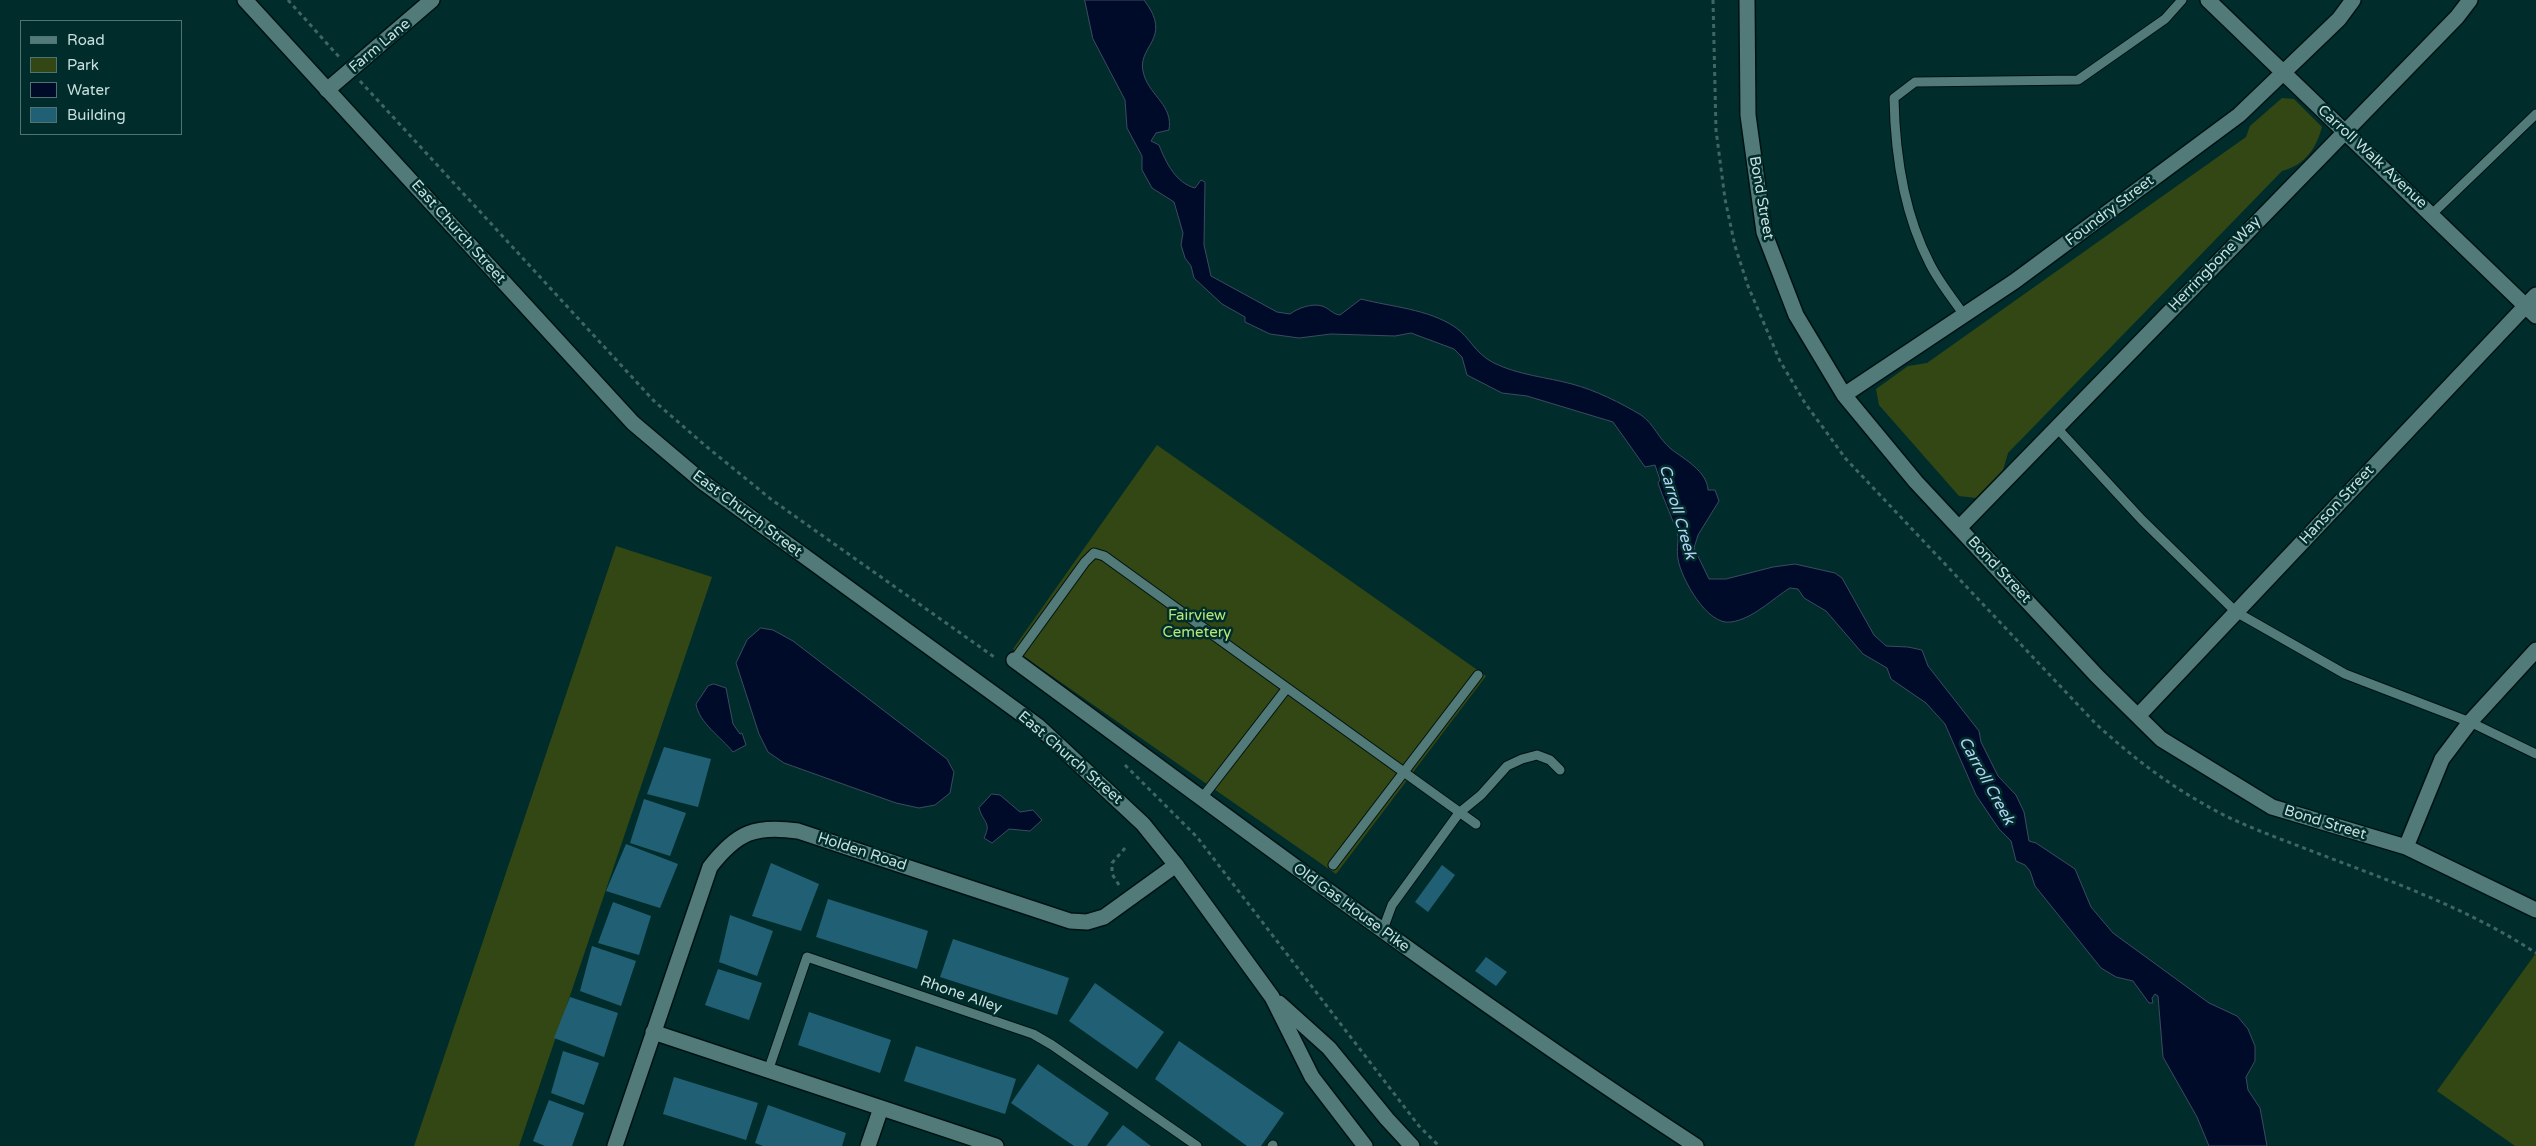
<!DOCTYPE html>
<style>
body{margin:0}
#map{position:relative;width:2536px;height:1146px;overflow:hidden;background:#002d2b;font-family:"Varela Round",sans-serif}
canvas{display:block}
.legend{position:absolute;left:20px;top:20px;width:162px;height:115px;box-sizing:border-box;background:#002d2b;border:1px solid #507472;margin:0;padding:6px 9px;list-style:none;font-size:15px;color:#c9dfdd}
.legend li{display:flex;align-items:center;gap:10px;height:25px}
.legend b{width:25px;border:1px solid #507472}
</style>
<div id="map">
<canvas width="2536" height="1146"></canvas>
<ul class="legend">
<li><b style="height:6px;background:#517a78"></b>Road</li>
<li><b style="height:14px;background:#324713"></b>Park</li>
<li><b style="height:14px;background:#000b2a"></b>Water</li>
<li><b style="height:14px;background:#216074"></b>Building</li>
</ul>
</div>
<script>
const ctx = document.querySelector('canvas').getContext('2d');
ctx.lineJoin = 'round';
function fillPath(path, color) {
  ctx.fillStyle = color;
  ctx.fill(path, 'evenodd');
}
function strokePath(path, color, width, dash) {
  ctx.strokeStyle = color;
  ctx.lineWidth = width;
  ctx.lineCap = dash ? 'butt' : 'round';
  ctx.setLineDash(dash || []);
  ctx.stroke(path);
}
function drawText(font, color, halo, rows, align = 'center') {
  ctx.font = font + ' "Varela Round",sans-serif';
  ctx.lineWidth = 5;
  ctx.setLineDash([]);
  ctx.textBaseline = 'middle';
  ctx.strokeStyle = halo;
  ctx.fillStyle = color;
  for (const [text, x, y, turn = 0] of rows) {
    ctx.save();
    ctx.translate(x, y);
    ctx.rotate((+turn || 0) * Math.PI / 180);
    ctx.textAlign = isNaN(turn) ? turn : align;
    if (halo) ctx.strokeText(text, 0, 0);
    ctx.fillText(text, 0, 0);
    ctx.restore();
  }
}
const green = new Path2D(`
 M2282,98L2294,99L2322,127C2316,149 2305,165 2282,171L2008,453L2003,470L1976,498L1959,496L1879,405L1876,389L1908,366L1927,363L2246,137L2250,126Z
 M1157,445L1486,676L1336,874L1013,649Z
 M616,546L712,577L519,1146H414Z
 M2536,953V1146H2515L2437,1091Z`);
const water = new Path2D(`
 M1085,0H1144C1175,40 1134,46 1144,75C1151,97 1173,105 1169,130L1156,133L1151,141L1159,145C1166,163 1176,183 1195,188L1201,180L1205,182L1204,245L1211,276L1277,312L1290,314C1298,308 1312,303 1322,306C1329,308 1332,314 1340,315L1361,299C1392,307 1428,309 1455,327C1470,337 1474,353 1494,363C1518,375 1546,377 1572,384C1595,390 1621,403 1641,415C1654,424 1658,438 1671,449C1684,459 1707,471 1708,490H1715L1719,501L1698,535L1694,548L1709,579H1726L1773,567L1795,564L1835,573L1842,578L1874,635L1886,646L1908,647L1922,650L1928,666L1979,731L1981,742L1998,776L2016,795L2024,812L2029,841L2036,843L2075,869L2091,907L2113,933L2209,1003L2237,1016L2248,1029L2255,1046V1061L2246,1077L2248,1090L2260,1108L2267,1146H2209L2197,1117L2163,1057L2158,996L2155,994L2152,998L2153,1003H2149L2133,981L2116,977L2101,968L2035,886L2030,871L2025,865L2016,861L2011,841L1999,829L1976,795L1945,724L1926,703L1891,679L1887,668L1863,654L1826,611L1804,598L1798,589L1790,588C1772,599 1753,619 1731,622C1707,626 1681,578 1678,559C1676,549 1680,539 1676,529C1670,513 1663,498 1658,483L1660,480L1655,465L1645,467L1613,422L1527,396L1502,393L1467,375L1462,357L1454,349L1411,333L1395,336L1331,334L1299,338L1270,334L1245,322V317L1222,304L1194,278L1191,266L1185,258L1181,245L1183,233L1174,202L1152,188L1142,170V156L1127,128L1125,100L1093,39Z
 M761,628L773,630L793,641L947,759L954,772L950,793L935,805L919,808L896,803L784,763L768,752L759,734L736,663L747,640Z
 M714,684L726,688L733,724L740,734L742,733L746,745L733,752C721,737 699,723 696,704L708,686Z
 M992,794L1000,795L1020,812L1033,810L1042,820L1030,831L1009,829L992,843L984,838C992,822 983,823 979,808Z`);
const building = new Path2D(`
 M664,747L711,759L698,807L647,794Z
 M644,799L686,813L670,856L630,843Z
 M626,844L678,864L660,908L606,891Z
 M771,863L819,884L801,931L752,916Z
 M1442,865L1455,875L1428,912L1415,902Z
 M828,899L928,931L917,969L816,937Z
 M613,902L651,916L639,955L598,943Z
 M730,915L773,931L757,976L719,962Z
 M953,939L1069,978L1057,1015L940,977Z
 M592,946L636,961L621,1006L580,991Z
 M1486,957L1507,972L1496,986L1475,971Z
 M718,969L762,983L749,1020L705,1005Z
 M1095,983L1164,1032L1137,1069L1069,1021Z
 M570,997L618,1013L604,1057L554,1038Z
 M809,1012L891,1040L880,1073L798,1045Z
 M1179,1041L1284,1113L1261,1146H1247L1155,1079Z
 M916,1046L1016,1079L1005,1114L904,1081Z
 M563,1051L599,1063L584,1105L551,1093Z
 M1038,1064L1109,1113L1087,1146H1074L1011,1103Z
 M674,1077L758,1103L746,1140L663,1114Z
 M549,1100L584,1113L572,1146H545L533,1141Z
 M768,1105L846,1133L842,1146H763L755,1143Z
 M1123,1125L1151,1146H1106Z`);
const path = new Path2D(`
 M288,0L340,58
 M1713,0L1716,130L1725,199L1735,246L1748,286L1780,361L1805,403L1846,459L2096,724C2129,754 2163,781 2202,803C2235,823 2273,836 2309,850C2387,880 2466,907 2536,953
 M360,81L654,401L707,447L772,500L997,659
 M1125,765L1197,837L1419,1126L1439,1146
 M1119,885L1112,874V863L1125,848`);
const lane = new Path2D(`
 M2432,214L2536,114
 M1964,315C1953,299 1939,282 1930,264C1904,214 1895,153 1894,98L1915,82L2078,80L2165,19L2182,0
 M2057,428L2142,520L2236,612L2345,674L2470,722L2536,754
 M1014,660L1085,562L1094,553L1104,556L1287,688L1202,798
 M1287,688L1476,824
 M1333,865L1478,675
 M1382,932L1392,905L1459,813L1481,795L1507,766L1522,759L1537,755L1550,760L1560,770
 M768,1071L807,957L1033,1034L1052,1045L1197,1146
 M1272,1146L1273,1145`);
const street = new Path2D(`
 M1747,0L1748,115L1764,232L1796,315L1844,395L1916,482L2097,676L2161,739L2272,807L2406,847L2536,910
 M2208,0L2536,316
 M327,90L432,0
 M1844,395L2015,281L2239,115L2339,19L2353,0
 M1959,528L2457,17L2470,0
 M1014,660C1239,825 1462,994 1696,1146
 M2138,716L2536,295
 M2406,847L2442,759L2470,722L2536,650
 M653,1032L996,1146
 M615,1146L710,867C737,832 755,825 798,831L1070,921L1087,922L1104,917L1176,865
 M868,1146L881,1108`);
const secondary = new Path2D(`
 M245,0L633,423L704,483L745,513L1038,726L1143,824L1176,865L1272,997L1312,1077L1365,1146
 M1279,1003L1329,1048L1387,1119L1412,1146`);
const streetNames = [
 ["Farm Lane",380,46,-40],
 ["Carroll Walk Avenue",2372,157,43],
 ["Bond Street",1761,198,80],
 ["Foundry Street",2110,211,-37],
 ["East Church Street",458,232,48],
 ["Herringbone Way",2215,264,-46],
 ["Hanson Street",2337,505,-47],
 ["East Church Street",747,514,37],
 ["Bond Street",1999,570,47],
 ["East Church Street",1070,758,41],
 ["Bond Street",2325,823,17],
 ["Holden Road",862,852,18],
 ["Old Gas House Pike",1351,908,36],
 ["Rhone Alley",961,995,19]
];
const parkNames = [
 ["Fairview",1197,616],
 ["Cemetery",1197,633]
];
const waterNames = [
 ["Carroll Creek",1677,512,74],
 ["Carroll Creek",1986,781,61]
];
fillPath(green, '#324713');
fillPath(water, '#000b2a');
strokePath(water, '#3c4b60', 1);
fillPath(building, '#216074');
strokePath(lane, '#001212', 11);
strokePath(street, '#001212', 18);
strokePath(secondary, '#001212', 18);
strokePath(path, '#406664', 3, [4, 4]);
strokePath(lane, '#517a78', 9);
strokePath(street, '#517a78', 15);
strokePath(secondary, '#517a78', 15);
drawText('15px', '#c9dfdd', '#002d2b', streetNames);
drawText('15px', '#b7e678', '#002d2b', parkNames);
drawText('italic 16px', '#b4d1f5', '#002d2b', waterNames);
</script>
